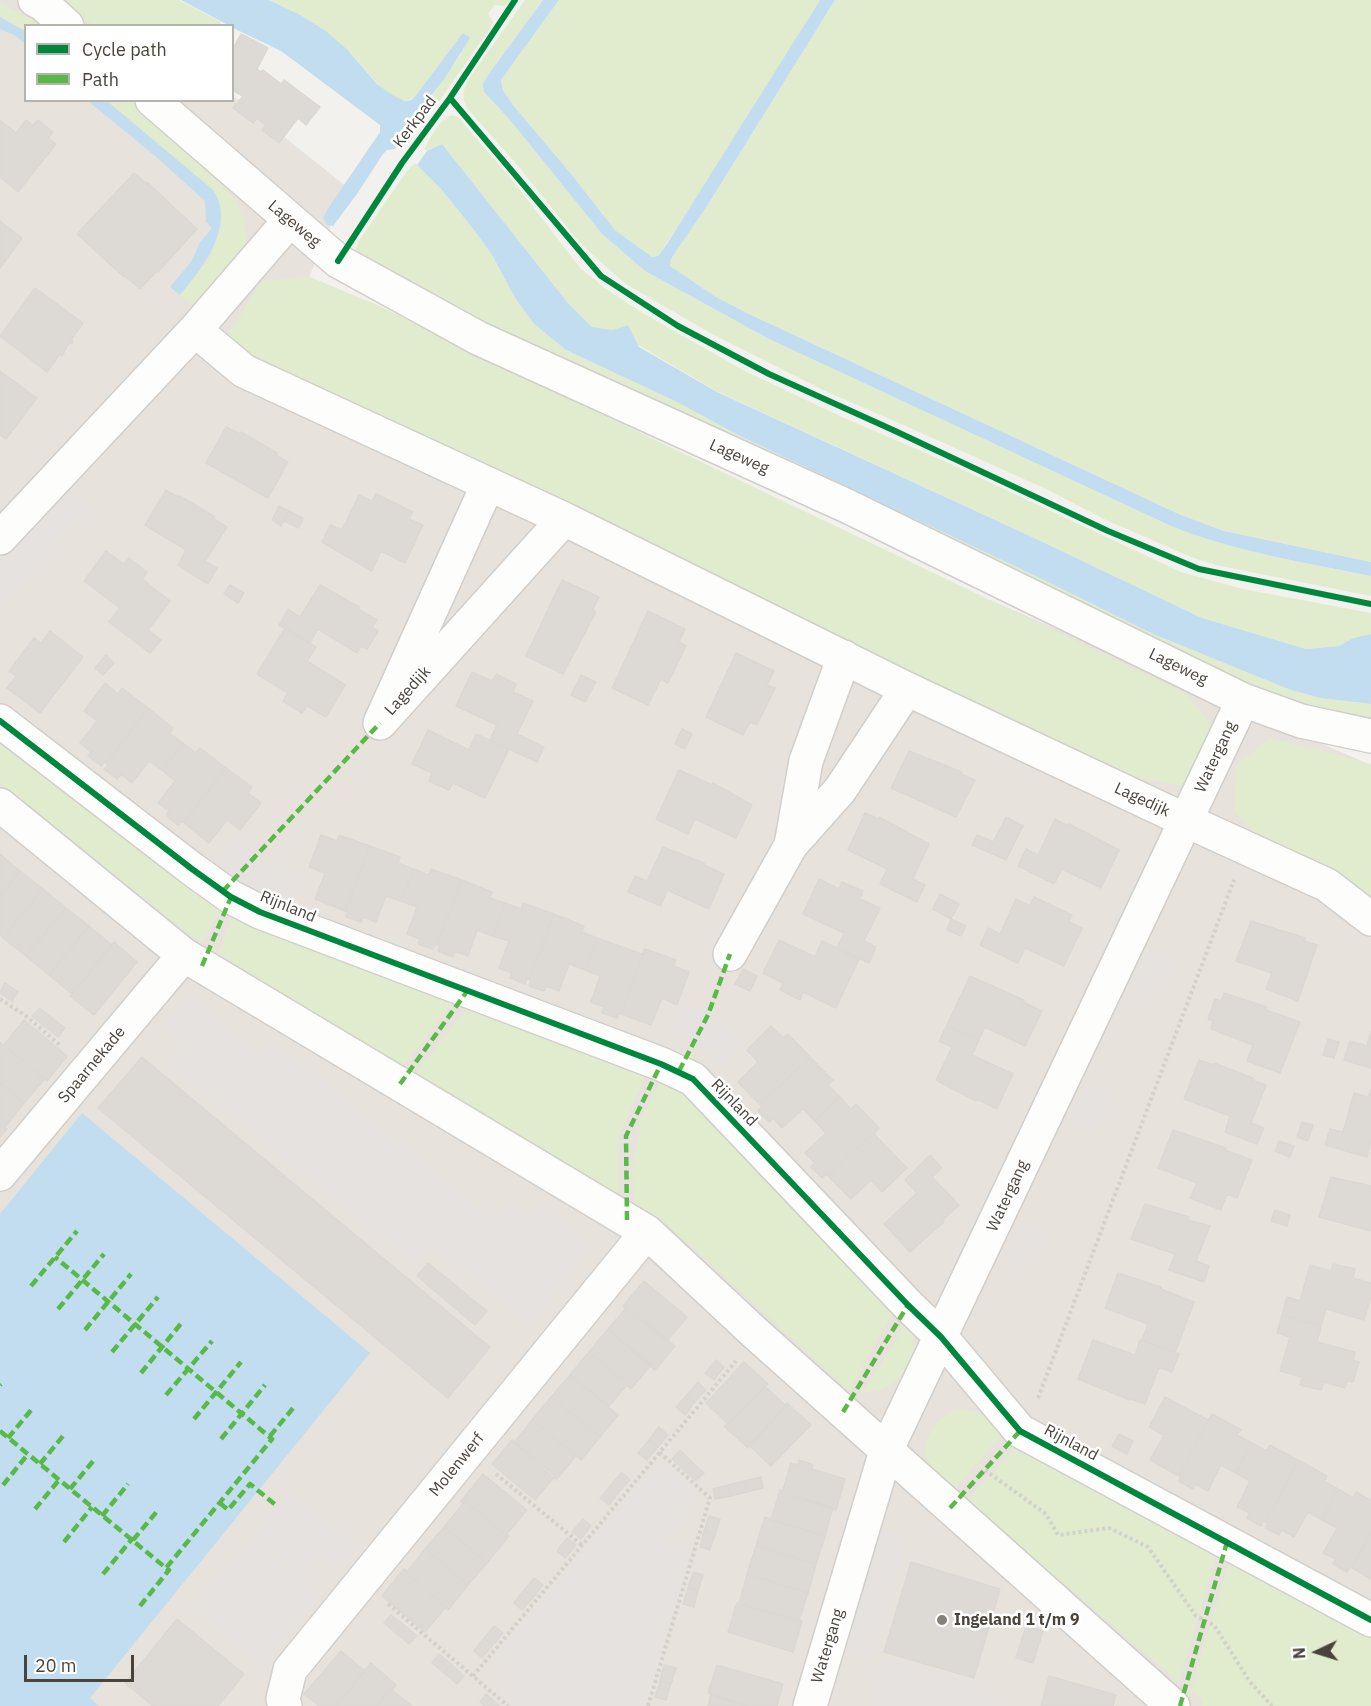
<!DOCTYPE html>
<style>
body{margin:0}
#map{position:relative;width:1371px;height:1706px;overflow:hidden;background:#f3f1ee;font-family:"IBM Plex Sans",sans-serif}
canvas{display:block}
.legend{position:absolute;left:24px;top:24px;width:210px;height:78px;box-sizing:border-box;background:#fff;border:2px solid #b7b4b0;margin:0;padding:8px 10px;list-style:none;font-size:18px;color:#4a4339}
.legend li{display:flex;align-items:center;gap:12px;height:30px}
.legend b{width:30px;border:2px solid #b7b4b0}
.north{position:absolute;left:1287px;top:1622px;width:60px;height:60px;-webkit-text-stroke:4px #fff;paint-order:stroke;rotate:266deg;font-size:16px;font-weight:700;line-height:24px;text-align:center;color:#4a4339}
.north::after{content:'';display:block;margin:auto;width:21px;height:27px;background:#4a4339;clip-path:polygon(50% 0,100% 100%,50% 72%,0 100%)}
.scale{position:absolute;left:24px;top:1655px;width:110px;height:27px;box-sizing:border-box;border:3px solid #4a4339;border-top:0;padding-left:8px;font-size:18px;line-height:21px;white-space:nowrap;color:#4a4339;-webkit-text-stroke:4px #fff;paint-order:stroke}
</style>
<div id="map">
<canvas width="1371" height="1706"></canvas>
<ul class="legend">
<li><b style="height:8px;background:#00873e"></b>Cycle path</li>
<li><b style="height:8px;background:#58b947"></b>Path</li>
</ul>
<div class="north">N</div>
<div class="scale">20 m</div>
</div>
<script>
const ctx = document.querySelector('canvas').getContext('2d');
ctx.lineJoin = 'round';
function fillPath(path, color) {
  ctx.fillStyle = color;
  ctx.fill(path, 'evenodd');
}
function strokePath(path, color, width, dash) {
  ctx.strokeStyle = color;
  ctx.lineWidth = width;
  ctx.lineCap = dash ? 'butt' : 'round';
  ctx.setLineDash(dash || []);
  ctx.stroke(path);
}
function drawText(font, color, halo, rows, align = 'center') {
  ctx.font = font + ' "IBM Plex Sans",sans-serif';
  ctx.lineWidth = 5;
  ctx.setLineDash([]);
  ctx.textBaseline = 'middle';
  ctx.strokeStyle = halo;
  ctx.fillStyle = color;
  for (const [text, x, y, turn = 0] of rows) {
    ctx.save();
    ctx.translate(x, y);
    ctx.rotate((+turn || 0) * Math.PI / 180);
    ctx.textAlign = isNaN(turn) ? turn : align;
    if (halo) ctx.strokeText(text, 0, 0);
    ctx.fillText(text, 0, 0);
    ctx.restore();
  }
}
const residential = new Path2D(`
 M0,0H113L145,25L26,26V100H232L233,96L347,187L299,301L1371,765V1706H0Z`);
const green = new Path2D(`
 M59,0H179L221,22L220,26L93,25Z
 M269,0H512L505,6L494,5L488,14L493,22L490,29L437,104L409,137L406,135L407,127L430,99L461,54L458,40L416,95C411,100 406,102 400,99C377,90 364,65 347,49C323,27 296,15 269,0Z
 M525,0H543L488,75L484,92L510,120L602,234L645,271L769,339L1171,526C1235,552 1303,562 1371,576V596L1216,565L1191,557L1106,520L1046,489L935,439L821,389L712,334L626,284L596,258L579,242L519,167L467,108C461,96 463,91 468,80Z
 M559,0H820L706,185L658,256L652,257L615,230L572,175L513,105L503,90L501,80Z
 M835,0H1371V562L1224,531L1181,515L751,315L716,297L670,266L671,259L707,206Z
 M0,3L27,17L40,25L26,26L25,31L0,17Z
 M107,101H129L222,186L237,203L244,221L246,238L242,255L194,306L180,295L209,259L217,237L221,216L213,190Z
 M451,115L458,117L509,176L581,269L605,288L644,314L743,370L842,417L942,460L1181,572L1243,589L1371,613V634L1353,638L1339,646L1306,649L1202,618L1030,536L716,391L613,330L592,327L568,303L442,144L427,151L424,149C432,136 438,121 451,115Z
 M415,163L441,189L474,230L492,255L515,298L534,324L566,350L677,402L738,435L1048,582L1153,634L1288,689L1320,698L1371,704V724L1344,720L1244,685L503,333L358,256L355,251L358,242L407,171Z
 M310,277L382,307L484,358L1185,693L1214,728L1188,787L1140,778L1081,752L998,721L223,343L262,281Z
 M0,736L222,907L202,943L191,936L0,782Z
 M1270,738L1371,764V899L1339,873L1253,831L1235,812L1236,766Z
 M234,914L459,996L402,1067L218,953Z
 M472,1003L647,1073L618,1138L619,1196L416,1073Z
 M663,1077L683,1084L895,1308L849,1391L668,1225L635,1206L632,1168L641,1119Z
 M906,1324C928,1353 897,1394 864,1392Z
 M956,1410C980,1409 988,1417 1005,1432L954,1489C948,1484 938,1478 933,1471C916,1447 932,1420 956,1410Z
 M1017,1446L1217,1551L1179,1682L967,1501Z
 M1230,1559L1371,1635V1706H1202V1700L1191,1691Z`);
const parking = new Path2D(`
 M67,488L89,508L0,603V560Z
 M234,837L265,861L305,874L294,908L245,891L211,867Z
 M1150,949L1174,960L1157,997L1132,985Z
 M188,996L262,1055L274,1041L496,1222L512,1202L533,1219L542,1208L591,1247L529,1325L428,1243L413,1263L168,1064L182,1046L161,1029Z
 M682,1003L714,1014L745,1041L722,1065L693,1038L670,1029Z
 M1087,1084L1112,1095L1094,1132L1069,1121Z
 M1022,1220L1047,1232L1029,1269L1005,1257Z
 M659,1460L701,1495L661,1544L690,1553L644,1706H513L497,1692L514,1671L496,1656Z
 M289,1491L358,1547L336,1572L318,1556L301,1576L252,1535Z
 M880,1530L907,1538L870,1661L843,1653Z
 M251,1537L322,1597L262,1669L192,1610Z
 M885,1658L996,1689L991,1706H871Z`);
const water = new Path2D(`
 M181,0H269L302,16L327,32L348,50L377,84L394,96L405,101L411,100L416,95L463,33L470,38L445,78L407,127L406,135L395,149L387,150L383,154L357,194L333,226L327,225L323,218L327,210L380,132V125L281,51L233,28L232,26L228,25Z
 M543,0H559L501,80L503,90L513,105L572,175L615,230L652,257L658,256L667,244L820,0H835L707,206L671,259L670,266L716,297L751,315L1181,515L1224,531L1371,562V576C1303,562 1235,552 1171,526L769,339L645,271L602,234L510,120L484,92L483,84L488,75Z
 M0,17L25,31V43L14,35L0,29Z
 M88,101H107L213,190C237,224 202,269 180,295L170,287L191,262L200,242L212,228L206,222L205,201L154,155Z
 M442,144L568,303L592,327L613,330L628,325L639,347L717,392L1030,536L1202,618L1306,649L1339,646L1353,638L1371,634V704L1320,698L1288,689L1153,634L1048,582L738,435L677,402L566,350L534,324L515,298L492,255L474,230L441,189L417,165L427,151Z
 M82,1113L370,1353L90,1698L99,1706H0V1214Z`);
const building = new Path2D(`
 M241,34L268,48L257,69L261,72L263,70L281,84L284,80L320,107L306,125L298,118L279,143L262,130L266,125L257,118L253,123L233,108L243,96L232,90V50Z
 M0,120L16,133L26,120L33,125L38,120L53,132L48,138L56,144L18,192L0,177Z
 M134,173L146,183L147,182L197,229L158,272L157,271L140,289L125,276L124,277L77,234Z
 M0,221L22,238L0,268Z
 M35,288L83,323L71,340L73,341L72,344L70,342L63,353L64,354L62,356L60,354L47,372L0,336Z
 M0,371L37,398L6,439L0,435Z
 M226,427L240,434L241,432L277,453L276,455L288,462L268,498L206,463Z
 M166,490L178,497L180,496L215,517L214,519L227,527L205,561L217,568L208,584L178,565L186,550L145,525Z
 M376,494L413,512L409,519L423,525L405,563L381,551L372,571L322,542L330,525L342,530L359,495L372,501Z
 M279,506L289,511L281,526L272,520Z
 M289,511L303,518L299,528L284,521Z
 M106,551L124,564L129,558L147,572L142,579L170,601L148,630L161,640L150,653L109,622L120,608L84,581Z
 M562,580L599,597L593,610L596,612L563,674L526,656Z
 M230,585L244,593L238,603L224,594Z
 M320,585L359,607L358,609L377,620L372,627L378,631L367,649L361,646L357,653L318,629L310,643L279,625L288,609L300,617Z
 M648,611L685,629L679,642L686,646L668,683L661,679L648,705L612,688Z
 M285,628L316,647L307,661L345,685L326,717L307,706L302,713L283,701L288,693L257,674Z
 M50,631L83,657L40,713L7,688L16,676L9,671L34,638L41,643Z
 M736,653L774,671L767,685L775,688L757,725L750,722L743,735L706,717Z
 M106,655L114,663L103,675L95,668Z
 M472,672L492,681L496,674L516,684L513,692L533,701L517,734L544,747L537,762L490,740L497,725L456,706Z
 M581,675L596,682L585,702L571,695Z
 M105,683L118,694L122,688L148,708L106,763L104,762L101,766L88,756L91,752L80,743L97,721L84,711Z
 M148,708L173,728L169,733L183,743L162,770L149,761L132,783L121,774L117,779L104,769L108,765L106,763Z
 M682,729L692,734L685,749L675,744Z
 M428,730L469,750L476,734L509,749L485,798L453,783L449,790L429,781L432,773L412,764Z
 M183,743L196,753L200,748L226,768L184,823L182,821L178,825L166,816L169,811L158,803L175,781L162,770Z
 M909,751L962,772L961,774L975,780L956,817L891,788Z
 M226,768L252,787L248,793L261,803L240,830L227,820L209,843L184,823Z
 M679,770L712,785L713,783L752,805L736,838L695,819L688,834L656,819Z
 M865,813L879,819V817L929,844L913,879L925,885L917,902L880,884L887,869L848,850Z
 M1006,817L1023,826L1006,860L988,852Z
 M1055,819L1068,826L1069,824L1119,850L1101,888L1062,869L1054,884L1018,866L1026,849L1038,855Z
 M321,835L337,841L339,835L370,846L345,911L315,899L325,873L309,867Z
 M977,835L993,842L988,852L972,845Z
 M370,846L400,857L398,863L414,869L401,901L386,896L376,922L363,917L361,922L346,917L348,912L345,911Z
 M663,847L704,863V865L724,874L709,909L667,890L661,906L628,892L635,876L647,881Z
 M0,854L20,871L0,896Z
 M414,869L429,875L431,869L462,880L437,945L435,944L433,949L418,944L420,939L407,934L417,907L401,901Z
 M20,871L43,889L3,938L0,935V896Z
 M819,879L839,889L842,882L863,891L860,899L880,908L864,941L876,947L869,963L837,948L844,933L803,914Z
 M462,880L492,892L490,898L505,903L493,936L477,930L468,956L455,951L453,957L438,951L440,946L437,945Z
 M43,889L66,908L26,956L3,938Z
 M940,894L959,904L951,919L933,909Z
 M1034,897L1072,915L1069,922L1082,928L1064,966L1025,948L1018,963L980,945L988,928L1000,934L1016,899L1030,906Z
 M505,903L521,909L523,903L554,914L529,979H527L525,984L510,978L512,973L499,968L509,941L493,936Z
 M66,908L89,926L49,975L26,956Z
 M554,914L584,926L582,932L597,938L585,970L569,964L559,991L546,986L544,991L529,986L531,980L529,979Z
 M951,919L966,926L961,936L947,930Z
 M1251,921L1305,938L1304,941L1317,945L1298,1001L1266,989L1272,973L1236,961Z
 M89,926L112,945L72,994L49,975Z
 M597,938L642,954L645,949L621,1014L619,1013L617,1018L602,1013L604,1007L591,1002L600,976L585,970Z
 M779,940L815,957L822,941L859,959L836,1008L803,992L800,1000L780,990L783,983L763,973Z
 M114,942L137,962L94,1015L70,996Z
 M645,949L676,960L673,966L689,972L677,1005L662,998L651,1025L621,1014Z
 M743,969L757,976L750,991L735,984Z
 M970,976L1024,1000L1023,1002L1042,1011L1025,1046L985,1027L979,1040L947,1025Z
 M5,983L18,992L12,1001L0,993Z
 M1224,993L1267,1007L1266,1010L1300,1022L1280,1073L1247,1061L1253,1045L1211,1029L1213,1021L1208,1019L1215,999L1221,1001Z
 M40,1008L52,1018L45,1027L32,1016Z
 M52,1018L65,1028L58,1037L45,1027Z
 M24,1020L67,1056L47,1081L4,1045Z
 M947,1025L979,1040L972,1055L1013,1074L997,1109L977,1099L976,1101L936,1080L952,1047L939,1041Z
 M771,1026L783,1038L788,1034L810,1057L760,1105L738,1082L758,1062L747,1050Z
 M1371,1032V1068L1344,1060L1350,1041L1367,1046Z
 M1328,1039L1339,1042L1334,1058L1323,1055Z
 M0,1042L45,1079L24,1103L0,1082Z
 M142,1057L490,1347L448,1398L98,1108Z
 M810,1057L833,1080L828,1085L840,1097L815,1121L803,1109L782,1128L773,1118L769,1122L758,1111L762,1107L760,1105Z
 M1199,1060L1213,1065L1214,1063L1253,1078L1251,1080L1266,1085L1251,1123L1264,1128L1257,1144L1225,1132L1230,1116L1184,1099Z
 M0,1082L24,1103L5,1127L0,1123Z
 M1371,1089V1141L1367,1157L1325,1145L1330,1129L1343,1132L1354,1093L1368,1097Z
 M840,1097L851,1109L856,1104L879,1128L828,1176L826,1174L822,1178L811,1167L815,1163L805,1153L826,1133L815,1121Z
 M1302,1122L1313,1125L1308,1141L1297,1137Z
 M0,1123L7,1129L0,1137Z
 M879,1128L874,1134L907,1168L882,1192L871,1180L851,1199L828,1176Z
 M1173,1130L1226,1148L1225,1150L1252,1160L1237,1198L1227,1194L1221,1210L1190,1198L1197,1183L1158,1168Z
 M1279,1141L1294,1146L1290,1157L1275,1151Z
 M930,1155L942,1168L932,1177L959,1205L943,1220L944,1222L910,1252L884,1224L917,1193L905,1180Z
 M1331,1177L1371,1186V1231L1319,1217Z
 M1145,1204L1189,1217L1188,1220L1210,1226L1196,1261L1209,1266L1204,1282L1169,1270L1175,1254L1131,1239Z
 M1275,1210L1290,1215L1287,1226L1271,1221Z
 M428,1263L487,1311L475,1325L417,1276Z
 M1333,1264L1355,1269L1353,1278L1371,1283V1296L1364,1320L1326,1309L1321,1326L1282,1315L1287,1297L1300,1301L1310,1265L1331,1271Z
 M1118,1273L1161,1287V1289L1194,1302L1175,1353L1142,1340L1148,1324L1105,1308Z
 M644,1281L687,1317L667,1341L623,1306Z
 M627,1307L675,1346L655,1370L608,1329Z
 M1282,1315L1321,1326L1317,1342L1355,1352L1353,1360L1359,1362L1353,1382L1347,1381L1345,1388L1324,1382L1321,1390L1300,1385L1302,1377L1280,1371L1290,1337L1277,1333Z
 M608,1329L651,1365L631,1389L627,1385L628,1384L589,1352Z
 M1093,1340L1135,1355L1140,1340L1179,1354L1172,1372L1159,1367L1145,1404L1131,1399L1130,1400L1078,1379Z
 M589,1352L628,1384L609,1406L570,1375Z
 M716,1360L724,1367L714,1380L705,1373Z
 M744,1362L768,1384L728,1424L706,1403Z
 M570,1375L618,1415L600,1437L551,1397Z
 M698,1382L706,1390L695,1402L687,1395Z
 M765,1386L786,1406L748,1448L724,1426L728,1424Z
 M687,1395L695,1402L685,1415L676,1407Z
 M551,1397L600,1437L581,1460L532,1420Z
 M1165,1397L1208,1420L1212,1414L1179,1476L1150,1460L1164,1435L1149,1427Z
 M787,1403L811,1425L771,1466L749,1445L786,1406L785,1405Z
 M1212,1414L1241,1430L1237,1435L1252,1443L1236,1473L1221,1465L1208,1491L1195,1484L1193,1489L1179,1481L1181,1477L1179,1476Z
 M532,1420L576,1456L556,1480L514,1443Z
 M659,1427L668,1435L658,1447L649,1440Z
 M1119,1434L1133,1441L1127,1454L1112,1446Z
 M512,1440L555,1476L535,1500L492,1464Z
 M649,1440L658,1447L647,1460L638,1453Z
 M1252,1443L1266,1451L1270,1445L1298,1460L1266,1522L1263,1521L1261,1526L1247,1518L1250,1513L1237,1507L1250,1481L1236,1473Z
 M680,1450L692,1462L684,1470L672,1459Z
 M799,1460L813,1465L812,1469L845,1479L836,1510L782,1493L791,1463L798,1465Z
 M1298,1460L1327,1476L1324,1481L1338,1489L1322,1520L1308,1512L1294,1537L1282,1530L1279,1535L1265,1528L1268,1523L1266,1522Z
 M692,1462L704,1473L696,1481L684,1470Z
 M622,1472L630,1480L619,1492L611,1485Z
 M483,1474L527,1510L506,1535L465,1501L463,1503L461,1501Z
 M761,1477L763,1488L747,1492L744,1481Z
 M744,1481L747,1492L731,1496L728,1485Z
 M611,1485L619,1492L609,1505L600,1498Z
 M728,1485L731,1496L715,1499L713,1489Z
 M1338,1489L1353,1498L1356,1492L1371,1500V1533L1352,1568L1350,1567L1347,1572L1333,1564L1336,1559L1323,1553L1337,1528L1322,1520Z
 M780,1490L833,1508L825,1536L771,1520Z
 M465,1501L506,1535L507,1534L509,1536L487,1563L444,1527Z
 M709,1516L720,1519L715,1535L704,1531Z
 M765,1517L825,1536L816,1564L756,1546Z
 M583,1519L591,1526L581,1539L572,1532Z
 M444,1527L487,1563L468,1585L425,1549Z
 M704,1531L715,1535L710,1550L700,1547Z
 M1371,1533V1579L1352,1568Z
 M567,1538L576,1545L565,1558L557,1551Z
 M756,1546L816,1564L808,1593L747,1574Z
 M425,1549L468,1585L448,1610L445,1608L446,1607L406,1573Z
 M911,1562L1000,1589L974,1678L884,1652Z
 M404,1569L407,1571L406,1573L446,1607L425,1632L382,1596Z
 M693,1572L703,1575L698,1591L688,1588Z
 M747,1574L808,1593L799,1621L739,1604Z
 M534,1578L543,1585L533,1598L524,1590Z
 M688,1588L698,1591L694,1607L683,1604Z
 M524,1590L533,1598L522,1610L514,1603Z
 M737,1603L802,1621L793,1652L728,1632Z
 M391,1615L404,1625L397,1634L384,1623Z
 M177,1619L244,1674L218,1706H153L125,1683Z
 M404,1625L417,1636L409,1644L397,1634Z
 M494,1626L503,1633L493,1645L484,1638Z
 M1026,1626L1043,1631L1033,1663L1016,1658Z
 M484,1638L493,1645L482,1658L474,1651Z
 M341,1651L365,1671L336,1706H319L304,1694Z
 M439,1654L452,1665L444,1673L432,1663Z
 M371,1663L396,1685L376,1706H336Z
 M452,1665L464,1676L457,1684L444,1673Z
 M664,1665L676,1668L671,1684L660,1681Z
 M717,1665L783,1684L777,1706H747L708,1693Z
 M1049,1676L1116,1695L1113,1706H1041Z
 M660,1681L671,1684L666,1700L655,1697Z
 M391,1689L392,1690L412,1706H376Z
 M486,1694L499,1705L498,1706H484L480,1702Z
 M711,1694L720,1698L747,1706H708Z`);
const path = new Path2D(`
 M0,999L26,1016L61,1046
 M1038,1398L1234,880
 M985,1470L1046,1514L1058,1535L1109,1528L1148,1547L1196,1616L1214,1625L1250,1682L1272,1706
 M496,1474L583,1546
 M388,1604L508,1706
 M473,1676L736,1361
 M648,1706L710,1498L659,1452`);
const minor = new Path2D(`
 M35,0L43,4L67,26
 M152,100L338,261L478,338L847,506L1243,700L1301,721L1371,736
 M195,330L244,371L564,519L907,689L1187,821L1327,885L1371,919
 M488,484L380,723L564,519
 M0,538L195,330L289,221
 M0,721L192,869L231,897L260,912L661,1064L693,1079L908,1305L941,1337L1020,1431L1371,1620
 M0,805L184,955L647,1232L754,1332L1173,1706
 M791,845L806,761L844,657
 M730,954L791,845L840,790L907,689
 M0,1174L184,955
 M285,1706L283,1699L290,1670L647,1232
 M810,1706L886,1451L1243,700`);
const quiet = new Path2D(`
 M223,891L380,723
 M202,966L231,897
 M679,1071L708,1015L730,954
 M400,1084L468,990
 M627,1220L626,1136L661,1064
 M31,1286L77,1231
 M58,1309L104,1254
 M85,1330L131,1274
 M112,1352L158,1297
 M141,1373L183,1321
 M0,1385L1,1384
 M166,1395L212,1341
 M843,1412L908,1305
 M194,1419L241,1362
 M0,1431L166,1568L272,1439L55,1257
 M270,1436L294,1407
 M8,1438L32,1409
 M221,1439L265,1385
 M40,1464L63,1436
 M3,1485L28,1454
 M70,1489L94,1460
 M220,1503L228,1510L250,1484L277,1506
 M950,1508L1020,1431
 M35,1509L59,1480
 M102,1516L128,1484
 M133,1540L159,1509
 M64,1542L92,1507
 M103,1574L132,1539
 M140,1606L169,1570L166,1568
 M1180,1706L1227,1542`);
const cycleway = new Path2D(`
 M450,98L601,276L678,326L769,374L893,430L1108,531L1199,569L1371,604
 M338,261L402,163L450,98L515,0
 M0,721L192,869L231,897L260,912L661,1064L693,1079L908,1305L941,1337L1020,1431L1371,1620`);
const markers = [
 [942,1620,6,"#858078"]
];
const streetNames = [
 ["Kerkpad",415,122,-53],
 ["Lageweg",294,224,40],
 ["Lageweg",739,457,24],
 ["Lageweg",1178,667,26],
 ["Lagedijk",408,691,-48],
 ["Watergang",1216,757,-65],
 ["Lagedijk",1142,800,25],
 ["Rijnland",288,907,22],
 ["Spaarnekade",92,1065,-50],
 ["Rijnland",734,1103,46],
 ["Watergang",1008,1196,-65],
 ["Rijnland",1071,1443,28],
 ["Molenwerf",457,1465,-51],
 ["Watergang",828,1646,-73]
];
const poiNames = [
 ["Ingeland 1 t/m 9",954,1620]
];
fillPath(residential, '#e7e3dc');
fillPath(green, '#e1eccf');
fillPath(parking, '#e5e2df');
fillPath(water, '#c1ddef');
fillPath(building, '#dddad6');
strokePath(building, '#dbd8d4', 1.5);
strokePath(minor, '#d1cfcb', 36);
strokePath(path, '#d3d1cc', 4, [3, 3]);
strokePath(minor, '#fdfdfc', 33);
strokePath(quiet, '#58b947', 4.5, [9, 4.5]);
strokePath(cycleway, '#00873e', 6);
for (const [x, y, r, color] of markers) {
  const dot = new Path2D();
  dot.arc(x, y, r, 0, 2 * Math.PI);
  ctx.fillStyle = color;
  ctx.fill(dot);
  strokePath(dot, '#fff', 2);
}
drawText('16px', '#4a4339', '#fff', streetNames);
drawText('bold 16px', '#4a4339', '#fff', poiNames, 'left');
</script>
